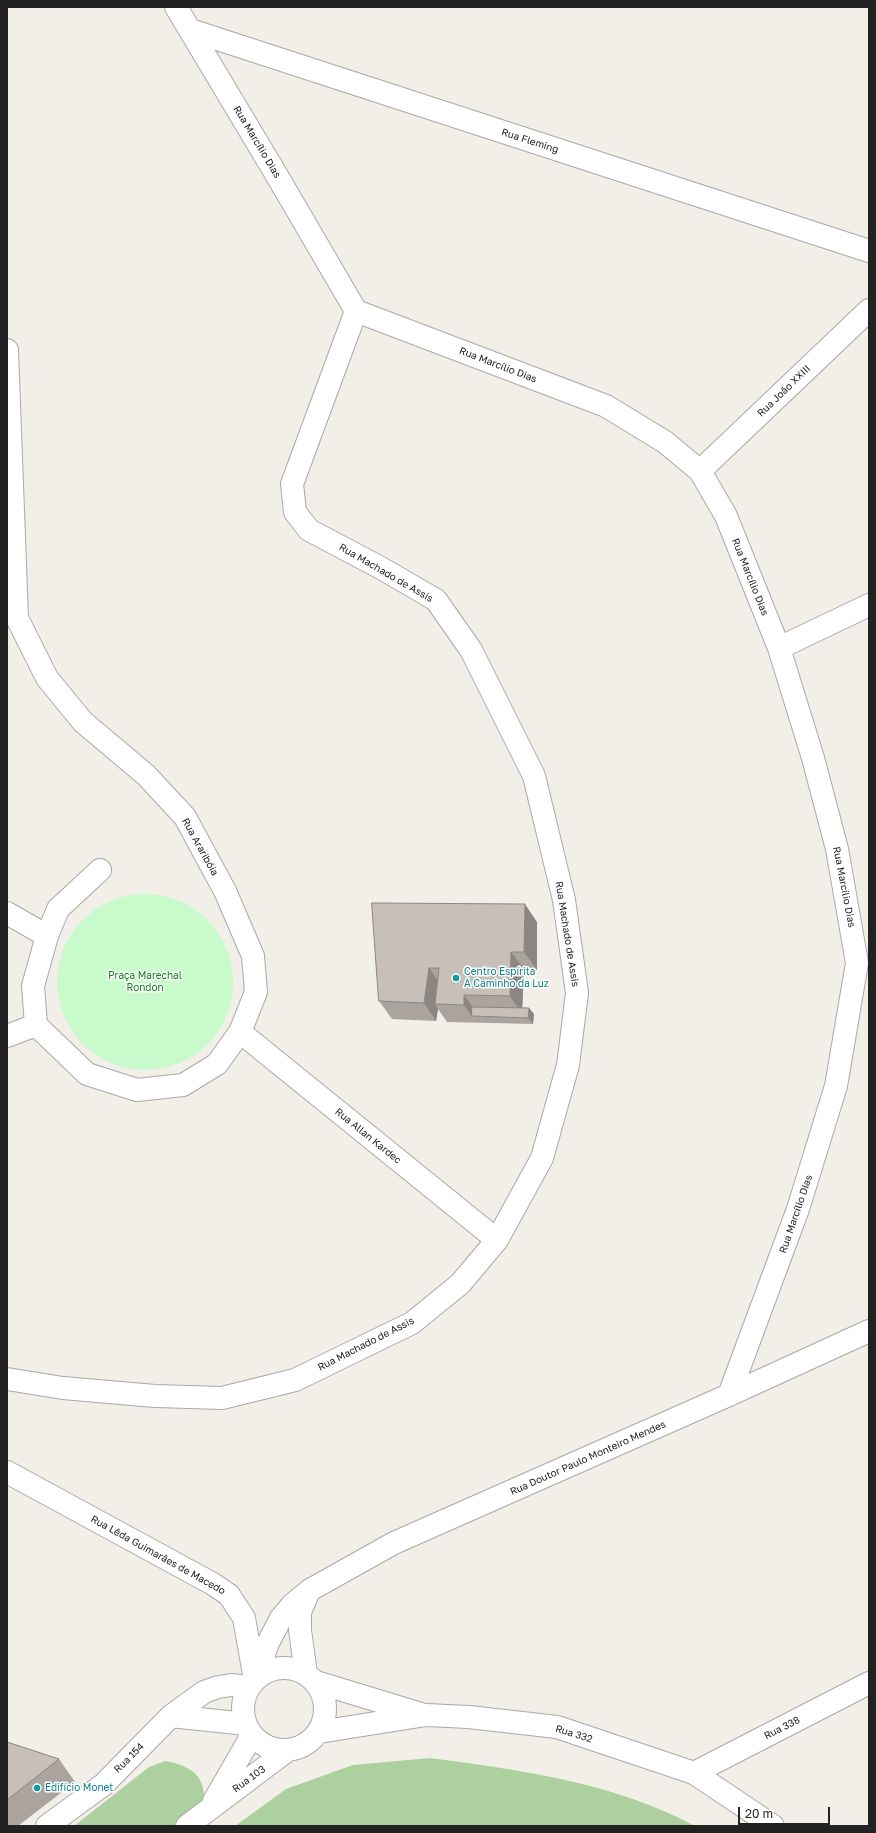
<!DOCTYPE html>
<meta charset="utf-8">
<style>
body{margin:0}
#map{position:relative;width:876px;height:1833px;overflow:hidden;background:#f2efe9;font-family:"Golos Text",sans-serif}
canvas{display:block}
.frame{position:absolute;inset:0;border:8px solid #222;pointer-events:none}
.scale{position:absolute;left:738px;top:1807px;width:92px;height:18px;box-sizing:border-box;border:2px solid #222;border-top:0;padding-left:5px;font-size:12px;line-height:14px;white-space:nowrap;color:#222;-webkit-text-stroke:3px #fff;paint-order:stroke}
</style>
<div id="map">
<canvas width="876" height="1833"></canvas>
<div class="frame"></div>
<div class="scale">20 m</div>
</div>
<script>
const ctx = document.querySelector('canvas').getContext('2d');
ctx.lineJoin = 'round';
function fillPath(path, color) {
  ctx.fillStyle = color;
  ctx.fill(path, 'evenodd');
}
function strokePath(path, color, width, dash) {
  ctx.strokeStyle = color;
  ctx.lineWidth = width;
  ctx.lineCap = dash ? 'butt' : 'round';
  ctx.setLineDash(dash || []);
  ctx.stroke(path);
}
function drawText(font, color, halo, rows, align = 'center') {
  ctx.font = font + ' "Golos Text",sans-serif';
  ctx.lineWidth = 3;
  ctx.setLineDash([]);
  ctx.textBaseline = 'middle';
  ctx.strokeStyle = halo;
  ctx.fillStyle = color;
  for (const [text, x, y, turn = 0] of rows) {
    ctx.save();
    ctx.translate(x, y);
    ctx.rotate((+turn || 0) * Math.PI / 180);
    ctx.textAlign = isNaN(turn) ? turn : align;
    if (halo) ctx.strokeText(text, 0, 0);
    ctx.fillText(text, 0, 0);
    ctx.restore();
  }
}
const forest = new Path2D(`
 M430,1758C520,1770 613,1782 695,1826H235L286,1789L353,1765Z
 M165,1761C182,1764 199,1770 203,1788C204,1794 205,1798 202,1803C198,1812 184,1820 177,1826H74L149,1767Z`);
const park = new Path2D(`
 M57 982a88 88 0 1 1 176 0a88 88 0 1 1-176 0Z`);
const minor = new Path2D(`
 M176,7L276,174L356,311L606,406L665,442L700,471L726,516L779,648L813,758L837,849L857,963L836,1086L798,1209L729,1395
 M190,30L869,251
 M7,350L17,618L47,678L83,722L146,775L185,817L225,891L253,956L256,992L240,1032L217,1064L183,1085L137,1090L87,1074L36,1025L33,986L47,936L58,909L100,870
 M700,471L869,310
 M779,648L869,605
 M7,913L47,936
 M240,1032L497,1240
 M7,1036L36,1025
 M7,1379L63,1388L155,1396L222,1398L295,1380L412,1323L460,1284L497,1240L542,1158L568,1065L577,993L564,900L534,776L471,650L436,600L381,568L309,530L295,512L292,484L356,311
 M7,1472L213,1584L229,1595L244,1618L255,1680
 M243 1709a41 41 0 1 1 82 0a41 41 0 1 1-82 0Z
 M306,1674L300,1630V1612L309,1591
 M257,1678L267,1645L281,1618L292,1605L310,1590L394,1543L729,1395L869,1331
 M316,1682L421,1714
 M171,1716L246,1724
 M319,1732L426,1715L469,1717L557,1727L694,1773L773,1826
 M694,1773L869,1683
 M214,1801L252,1735
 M47,1826L103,1785L171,1716L204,1692L218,1687L231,1685L249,1687
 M187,1826L288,1750`);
const wall = new Path2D(`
 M372,903L537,922V970L524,969L522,1008H529L534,1014L533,1024L447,1022L438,1009L436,1021L392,1019L379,1001Z
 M7,1742L59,1759L75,1782L18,1826H7Z`);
const shadedWall = new Path2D(`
 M525,904L537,922V970L524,952Z
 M511,952L524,969L522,1014L510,996Z
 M429,968L442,986L435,1004L438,1009L436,1021L424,1003Z
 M464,995L477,1013L472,1016L464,1005Z
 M529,1008L534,1014L533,1024L528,1018Z`);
const building = new Path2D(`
 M372,903L525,904L524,952H511L510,996L464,995V1005L435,1004L439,968H429L424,1003L379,1001Z
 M472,1007L529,1008L528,1018L472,1016Z
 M7,1742L59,1759L7,1800Z`);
const markers = [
 [456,978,4,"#0f9aa8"],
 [37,1788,4,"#0f9aa8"]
];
const streetNames = [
 ["Rua Fleming",530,141,18],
 ["Rua Marcílio Dias",257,142,59],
 ["Rua Marcílio Dias",498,365,21],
 ["Rua João XXIII",784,391,-44],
 ["Rua Machado de Assis",386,573,30],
 ["Rua Marcílio Dias",750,577,68],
 ["Rua Araribóia",200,847,61],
 ["Rua Marcílio Dias",844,887,79],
 ["Rua Machado de Assis",567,934,81],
 ["Rua Allan Kardec",368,1136,39],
 ["Rua Marcílio Dias",796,1214,-71],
 ["Rua Machado de Assis",366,1344,-27],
 ["Rua Doutor Paulo Monteiro Mendes",588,1458,-24],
 ["Rua Lêda Guimarães de Macedo",158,1555,29],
 ["Rua 338",782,1728,-27],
 ["Rua 332",574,1734,17],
 ["Rua 154",129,1758,-45],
 ["Rua 103",249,1779,-36]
];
const cultureNames = [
 ["Centro Espírita",464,972],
 ["A Caminho da Luz",464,984],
 ["Edifício Monet",45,1788]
];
const parkNames = [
 ["Praça Marechal",145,976],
 ["Rondon",145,988]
];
fillPath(forest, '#add19e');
fillPath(park, '#c8facc');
strokePath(minor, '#a9a9a9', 24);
strokePath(minor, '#fff', 22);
fillPath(wall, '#aba49e');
fillPath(shadedWall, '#8b8681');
fillPath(building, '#c7bfb8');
strokePath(building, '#8b8681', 1);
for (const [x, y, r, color] of markers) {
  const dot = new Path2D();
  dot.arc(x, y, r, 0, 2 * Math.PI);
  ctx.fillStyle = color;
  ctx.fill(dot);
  strokePath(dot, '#fff', 1.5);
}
drawText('10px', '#222', '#fff', streetNames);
drawText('10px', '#0d838f', '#fff', cultureNames, 'left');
drawText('10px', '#0c8416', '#fff', parkNames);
</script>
